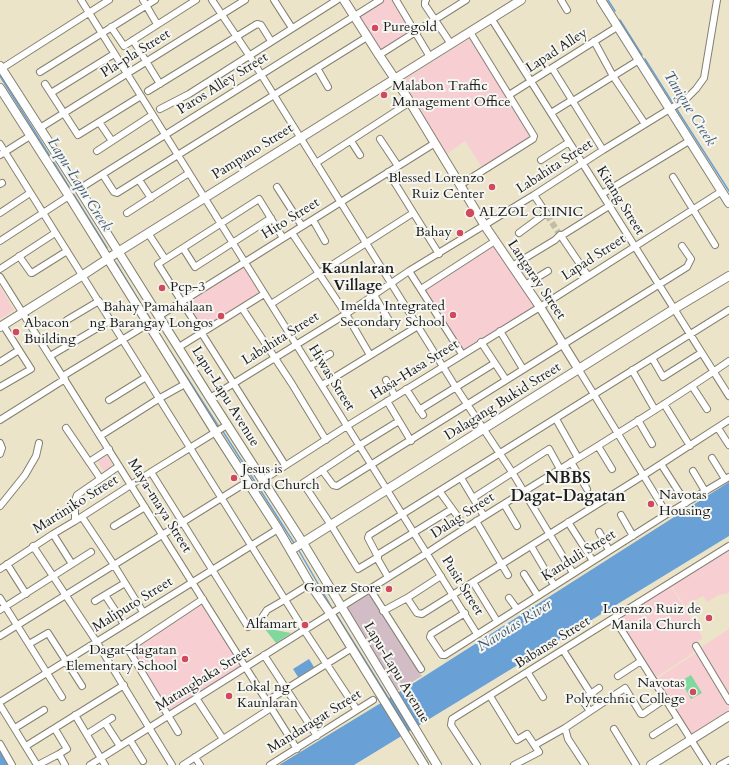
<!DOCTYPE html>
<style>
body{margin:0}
canvas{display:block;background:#ece4c8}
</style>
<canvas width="729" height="765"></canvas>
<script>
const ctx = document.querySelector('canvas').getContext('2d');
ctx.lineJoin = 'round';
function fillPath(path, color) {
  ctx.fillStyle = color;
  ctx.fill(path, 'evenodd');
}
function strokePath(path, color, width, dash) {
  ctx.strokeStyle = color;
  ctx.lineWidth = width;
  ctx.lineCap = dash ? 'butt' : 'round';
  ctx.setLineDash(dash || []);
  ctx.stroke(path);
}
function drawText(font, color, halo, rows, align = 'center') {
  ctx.font = font + ' Cardo,serif';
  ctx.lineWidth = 4;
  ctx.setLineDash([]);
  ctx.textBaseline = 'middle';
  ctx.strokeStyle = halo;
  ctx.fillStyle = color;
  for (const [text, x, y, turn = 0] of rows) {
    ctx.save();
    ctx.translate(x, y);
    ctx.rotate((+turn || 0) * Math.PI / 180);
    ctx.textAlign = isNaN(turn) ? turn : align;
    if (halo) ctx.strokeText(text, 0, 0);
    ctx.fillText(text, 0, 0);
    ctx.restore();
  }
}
const built = new Path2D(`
 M383,0H395L414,32L381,52L357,15Z
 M472,37L534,137L483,169L465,141L446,155L401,81Z
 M494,242L535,306L462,351L423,291Z
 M244,267L262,295L203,331L186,304Z
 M0,286L14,310L0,319Z
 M105,452L114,467L105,473L95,458Z
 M729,550V593L719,595L707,602L703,596L685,606L672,586Z
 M671,586L703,638L691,646L695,652L655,678L620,619Z
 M201,604L242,667L167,713L128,651Z
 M729,629V694L700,648Z
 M696,653L729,705V713L692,735L677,710L656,679Z`);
const industrial = new Path2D(`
 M371,593L422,676L397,691L345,609Z`);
const green = new Path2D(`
 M264,628L291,633L276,643Z
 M691,675L702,693L691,699L681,681Z`);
const water = new Path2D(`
 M729,482V536L354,765H279L417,681Z
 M309,659L314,667L298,677L293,669Z
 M0,748L11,765H0Z`);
const stream = new Path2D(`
 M608,0L615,11
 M620,20L642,55
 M645,59L674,105
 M0,76L107,248
 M676,108L729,191
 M116,263L161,337
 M170,351L219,427
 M222,430L294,543
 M298,549L332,608
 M336,614L389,699`);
const streetTunnel = new Path2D(`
 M547,215L560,235`);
const street = new Path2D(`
 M81,0L477,634
 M143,0L157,24
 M212,0L249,55L455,386L512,472L573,573
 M274,0L292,28
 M396,0L430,57
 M426,0L425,2V5L451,44
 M561,0L567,10
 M491,18L729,396
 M111,27L124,46L196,0
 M133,40L160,84
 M594,41L613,76L645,124
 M379,55L466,0
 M317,68L328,87
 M552,68L603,150
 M1,69L109,0
 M40,72L155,0
 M45,84L78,135L141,96
 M148,91L257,24L261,25L271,41
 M51,93L114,54
 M509,95L617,27
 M573,101L639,60
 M160,109L189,94L337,0
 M551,113L572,100
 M99,122L112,141
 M40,128L245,0
 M380,139L398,166
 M351,141L360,155
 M0,144L304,630L357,710
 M97,151L152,115
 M0,155L30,136
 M541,160L569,142
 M316,163L410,102
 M388,172L439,254
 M103,175L114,192L117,193L367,37
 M673,177L715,245
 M139,180L151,198
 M0,184L2,183
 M460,185L533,139L534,136L470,32
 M277,187L302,226
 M79,189L380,0
 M602,194L689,141
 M0,213L30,193
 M127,213L189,173
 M313,220L325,241
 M148,233L165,259
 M292,233L346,314L370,355
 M519,233L546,213L534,195
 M283,238L259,199L158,264L285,465
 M0,241L69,196
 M183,248L195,267L271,218
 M19,256L31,273H32L67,251
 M512,266L555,240L560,235
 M0,269L55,233
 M409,271L462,354
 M588,276L561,236L609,206
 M0,277L297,749
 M525,285L548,271
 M421,289L495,241
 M374,295L393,327
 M271,304L413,213
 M242,308L292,384L326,440
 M159,316L435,143
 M67,320L99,301
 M500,331L523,369
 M481,342L506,380
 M179,347L264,294
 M50,356L111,320
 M652,358L663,377L701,353
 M0,362L19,350
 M310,366L330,354
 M579,370L667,514
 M632,370L655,410
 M63,376L148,324
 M386,380L395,396
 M322,385L418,326
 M692,386L707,409
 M0,387L31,369L3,325
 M406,389L423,415
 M210,398L346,314L409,271L534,195L603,150L686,99L696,89L704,78L717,0
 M109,400L146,377
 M387,401L411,441
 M664,404L690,446
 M419,410L495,363
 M556,419L578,458
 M0,420L65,379
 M638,420L652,444
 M399,421L360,445L303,483L331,525L358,569L378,557L368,538L369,535L729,310
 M66,428L100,478
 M718,428L729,445
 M100,436L160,398L185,384
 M0,443L2,448L0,454
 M598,446L612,469
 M712,458L725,479
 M89,462L109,449
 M571,462L587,489
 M661,464L686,503
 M322,470L333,485L337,486L687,267L691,259L682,246
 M693,471L705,491
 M151,472L248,627L261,619L267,610L286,599L310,584
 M461,478L473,498L549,449L560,469
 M263,480L347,426L540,307L722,191
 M440,492L466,528
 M473,498L484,516
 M504,504L517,526
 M0,506L25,475L36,456L39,443
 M621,515L633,536
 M82,517L114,565L143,612
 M75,521V501L77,495L119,466
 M476,521L508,575
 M568,522L593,561
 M114,526L145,507
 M599,532L609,550
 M53,534L72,564
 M33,546L96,641L172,765
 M531,546L554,585
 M377,555L452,509
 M377,558L388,577
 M7,564L26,594
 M0,569L53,534L75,521L151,472L227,425
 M524,574L538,596
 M473,582L497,621
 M370,589L421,669
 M105,595L124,624
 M0,598L62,697
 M407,598L441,576
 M509,598L517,609
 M95,601L125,583
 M0,610L91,552
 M383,611L407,598L417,613L422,614L644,475L729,420
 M465,613L431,634L430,637L442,655H445L667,514L729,477
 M614,618L707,765
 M0,636L247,482
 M29,644L48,633L82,686
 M696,646L729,701
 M563,650L591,694
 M264,655L317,736
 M528,673L543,697
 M618,676L641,661
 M490,696L517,740L527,734L539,752L514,765
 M196,698L223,739
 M267,701L352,648
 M0,702L278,529
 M0,705L37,765
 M590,711L582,700L599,688
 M75,715L105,765
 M105,723L120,746
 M15,728L44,710
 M565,728L568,739L585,765
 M55,729L67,749L59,754L65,765
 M614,729L636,765
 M178,732L128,649L203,599
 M87,734L112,718
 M653,735L678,719
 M130,740L143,761
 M0,744L12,765
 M535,745L565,728L625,688L641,714H643L665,699
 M26,746L124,685
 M195,757L200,765
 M38,765L59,754
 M90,765L427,553C527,487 631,429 729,361
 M183,765L271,708
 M270,765L373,700
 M477,765L451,725L452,719L729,546
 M720,765L729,760`);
const secondary = new Path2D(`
 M344,0L379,55L405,94L485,226L540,307L579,370
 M601,0L729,203
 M0,66L79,189L210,398L303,543L437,765
 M0,88L69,196L216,433L278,529L310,584L330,613L424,765
 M0,327L83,275L118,252L521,0
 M291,550L674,309L729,276
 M651,765L729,716`);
const markers = [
 [375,28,4,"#d1495b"],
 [384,95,4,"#d1495b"],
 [492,187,4,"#d1495b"],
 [470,213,5,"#d1495b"],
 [460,233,4,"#d1495b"],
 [162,288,4,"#d1495b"],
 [453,315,4,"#d1495b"],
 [221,316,4,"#d1495b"],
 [16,332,4,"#d1495b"],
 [234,478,4,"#d1495b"],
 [651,504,4,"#d1495b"],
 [389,589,4,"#d1495b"],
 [709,618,4,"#d1495b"],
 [305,625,4,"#d1495b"],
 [185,659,4,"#d1495b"],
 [693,692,4,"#d1495b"],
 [229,696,4,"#d1495b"]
];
const poiNames = [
 ["Puregold",383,28,"left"],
 ["Malabon Traffic",392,87,"left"],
 ["Management Office",392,103,"left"],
 ["Blessed Lorenzo",484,179],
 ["Ruiz Center",484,195],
 ["ALZOL CLINIC",479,213,"left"],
 ["Bahay",452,233],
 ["Pcp-3",170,288,"left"],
 ["Imelda Integrated",445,307],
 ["Secondary School",445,323],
 ["Bahay Pamahalaan",213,308],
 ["ng Barangay Longos",213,324],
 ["Abacon",24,324,"left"],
 ["Building",24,340,"left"],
 ["Jesus is",242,470,"left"],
 ["Lord Church",242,486,"left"],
 ["Navotas",659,496,"left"],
 ["Housing",659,512,"left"],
 ["Gomez Store",381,589],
 ["Lorenzo Ruiz de",701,610],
 ["Manila Church",701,626],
 ["Alfamart",297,625],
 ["Dagat-dagatan",177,651],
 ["Elementary School",177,667],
 ["Navotas",685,684],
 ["Polytechnic College",685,700],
 ["Lokal ng",237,688,"left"],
 ["Kaunlaran",237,704,"left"]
];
const streetNames = [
 ["Lapad Alley",557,51,-33],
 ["Pla-pla Street",136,54,-32],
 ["Paros Alley Street",223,84,-32],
 ["Pampano Street",253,152,-32],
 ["Labahita Street",555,167,-33],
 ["Kitang Street",620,201,58],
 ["Hito Street",291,219,-32],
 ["Lapad Street",594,258,-33],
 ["Langaray Street",536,280,56],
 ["Labahita Street",281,339,-32],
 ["Hasa-Hasa Street",415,370,-32],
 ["Hiwas Street",331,378,58],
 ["Lapu-Lapu Avenue",225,397,58],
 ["Dalagang Bukid Street",503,402,-32],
 ["Martiniko Street",76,505,-32],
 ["Maya-maya Street",159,506,58],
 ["Dalag Street",463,516,-33],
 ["Kanduli Street",579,556,-32],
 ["Pusit Street",462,586,58],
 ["Maliputo Street",133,605,-32],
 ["Babanse Street",553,643,-32],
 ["Lapu-Lapu Avenue",396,673,59],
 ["Matangbaka Street",204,679,-32],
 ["Mandaragat Street",315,722,-32]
];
const waterNames = [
 ["Tanigue Creek",689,109,58],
 ["Lapu-Lapu Creek",79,185,58],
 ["Navotas River",515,626,-32]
];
const neighbourhoodNames = [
 ["Kaunlaran",358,270],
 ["Village",358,287]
];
const quarterNames = [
 ["NBBS",568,479],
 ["Dagat-Dagatan",568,497]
];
fillPath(built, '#f7cfd3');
fillPath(industrial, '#d2bdc7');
fillPath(green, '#7fd89d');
fillPath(water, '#69a1d7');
strokePath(stream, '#69a1d7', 1.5);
strokePath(streetTunnel, '#c2bca6', 6, [6, 3]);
strokePath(street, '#848072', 8);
strokePath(secondary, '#848072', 10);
strokePath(street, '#fff', 6);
strokePath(secondary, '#fff', 8);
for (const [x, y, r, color] of markers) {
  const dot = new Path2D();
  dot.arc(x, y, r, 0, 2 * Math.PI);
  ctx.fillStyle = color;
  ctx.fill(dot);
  strokePath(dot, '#f6f6f2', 1.5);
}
drawText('14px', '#1c1c1c', '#f6f6f2', poiNames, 'right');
drawText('14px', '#1c1c1c', '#f6f6f2', streetNames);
drawText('italic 15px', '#3f5870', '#f6f6f2', waterNames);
drawText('bold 15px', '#1c1c1c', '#f6f6f2', neighbourhoodNames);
drawText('bold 16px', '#1c1c1c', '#f6f6f2', quarterNames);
</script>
